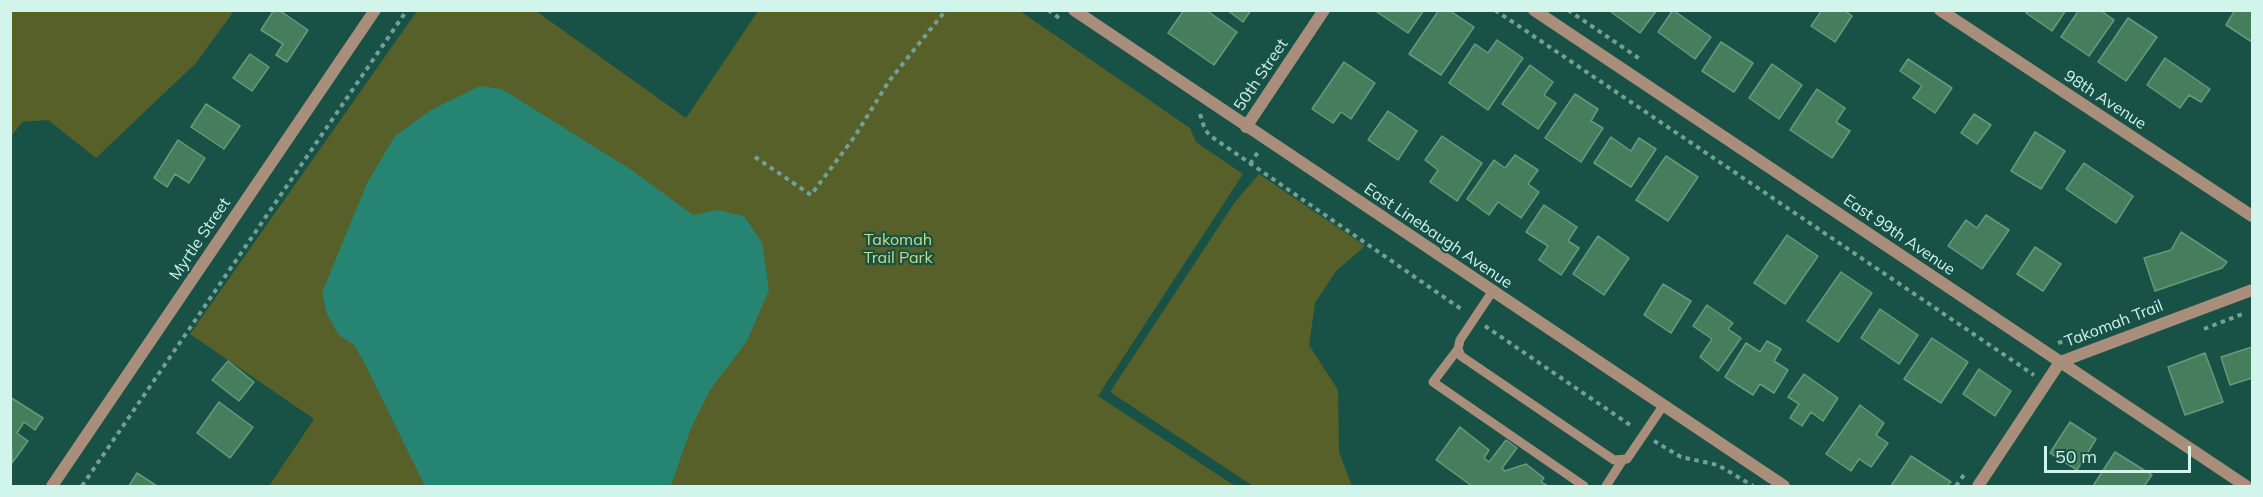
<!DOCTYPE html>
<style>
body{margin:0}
#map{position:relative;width:2263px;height:497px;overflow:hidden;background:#185146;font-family:Mulish,sans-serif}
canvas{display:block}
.frame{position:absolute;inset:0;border:12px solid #d1f4eb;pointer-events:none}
.scale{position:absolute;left:2044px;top:446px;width:147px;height:27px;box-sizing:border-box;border:3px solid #d1f4eb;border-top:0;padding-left:8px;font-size:18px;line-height:21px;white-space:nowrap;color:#d1f4eb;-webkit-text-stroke:4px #185146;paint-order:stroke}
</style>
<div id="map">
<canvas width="2263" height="497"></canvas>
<div class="frame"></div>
<div class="scale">50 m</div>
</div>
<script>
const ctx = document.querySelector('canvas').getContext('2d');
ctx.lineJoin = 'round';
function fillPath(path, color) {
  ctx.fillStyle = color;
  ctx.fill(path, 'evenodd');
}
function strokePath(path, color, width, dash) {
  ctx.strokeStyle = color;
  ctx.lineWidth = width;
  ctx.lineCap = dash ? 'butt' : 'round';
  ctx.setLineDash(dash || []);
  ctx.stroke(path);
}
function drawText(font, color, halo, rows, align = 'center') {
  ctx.font = font + ' Mulish,sans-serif';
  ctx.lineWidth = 4.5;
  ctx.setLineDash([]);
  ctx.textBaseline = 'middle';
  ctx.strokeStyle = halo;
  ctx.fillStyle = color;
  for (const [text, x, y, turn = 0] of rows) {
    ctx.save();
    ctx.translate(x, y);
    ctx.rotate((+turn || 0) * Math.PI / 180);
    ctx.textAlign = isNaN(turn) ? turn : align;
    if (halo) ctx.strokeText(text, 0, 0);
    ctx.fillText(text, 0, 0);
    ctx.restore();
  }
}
const green = new Path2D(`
 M11,10H234V11L196,63L96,158L48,120L22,122L11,137Z
 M417,11H536L686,118L758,11H1020L1190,128L1196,142L1243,174L1098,396L1235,486H269L314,419L190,334Z
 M1259,174L1365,246L1336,271L1315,303L1309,345L1338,390L1339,452L1352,486H1253L1110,392L1235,202Z`);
const water = new Path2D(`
 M480,86L502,89L633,171L693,215L718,210L744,216L762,243L769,290L747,341L710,390L691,428L671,486H425L365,364L354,345L339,335L327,314L322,293L367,183L395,136L431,110Z`);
const building = new Path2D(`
 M274,10H279L308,30L287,62L276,55L283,44L261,30Z
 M1184,10H1206L1237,32L1214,65L1168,33Z
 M1227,10H1251L1243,22Z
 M1374,10H1424L1408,33Z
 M1439,10H1449L1474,27L1441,75L1409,54Z
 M1612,10H1657L1640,33L1611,12Z
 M1673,10L1711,37L1695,59L1658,32Z
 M1822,10H1844L1852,16L1835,42L1811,26Z
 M2028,10H2066L2052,31L2026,13Z
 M2079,10H2100L2114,20L2089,56L2061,37Z
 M2235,10H2252V42L2226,25Z
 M2128,18L2157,37L2126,81L2098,62Z
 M1497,40L1523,58L1488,110L1449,83L1475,44L1488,53Z
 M1721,42L1753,63L1734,92L1702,71Z
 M250,54L269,67L252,91L233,78Z
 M2165,58L2210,89L2201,102L2189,95L2180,108L2147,85Z
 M1908,59L1952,88L1935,113L1913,98L1922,86L1900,71Z
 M1344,62L1375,83L1351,119L1341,112L1333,123L1312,109Z
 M1772,64L1802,85L1779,119L1749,98Z
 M1530,65L1553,82L1544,95L1556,103L1538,129L1502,104Z
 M1817,89L1845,108L1836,122L1850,131L1832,158L1790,130Z
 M1575,94L1598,109L1591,121L1603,128L1581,162L1545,138Z
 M206,104L240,126L224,149L191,127Z
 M1388,111L1417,131L1398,160L1368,140Z
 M1974,114L1991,125L1977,144L1961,133Z
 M2035,132L2065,151L2041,189L2011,171Z
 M1442,136L1482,163L1457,201L1430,182L1438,170L1425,160Z
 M1611,137L1631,151L1639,138L1656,149L1631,187L1594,163Z
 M178,140L205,158L189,183L175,174L167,187L154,178Z
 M1515,155L1538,170L1528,184L1539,192L1521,218L1498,202L1489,215L1467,199L1494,160L1505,168Z
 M1666,156L1698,177L1668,221L1636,200Z
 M2084,163L2133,196L2116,223L2066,189Z
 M1544,205L1577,227L1568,241L1579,248L1561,275L1539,260L1548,246L1526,232Z
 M1986,215L2009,230L1982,269L1948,246L1966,220L1977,228Z
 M2181,232L2227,262L2222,268L2155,291L2144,258L2171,250Z
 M1787,235L1818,256L1785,304L1754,283Z
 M1598,236L1629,258L1604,295L1573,274Z
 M2035,247L2061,264L2043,291L2017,274Z
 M1841,272L1872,293L1838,342L1807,321Z
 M1663,284L1691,301L1671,333L1644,315Z
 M1707,305L1733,323L1728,329L1741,338L1718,371L1700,357L1712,339L1693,326Z
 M1880,309L1918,335L1899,364L1861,338Z
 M1932,338L1968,362L1941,403L1904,379Z
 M1767,341L1781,349L1774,361L1788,370L1774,393L1760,384L1753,395L1725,377L1746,343L1760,352Z
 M2252,347V378L2230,385L2221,357Z
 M2205,353L2223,402L2185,415L2168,367Z
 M228,361L254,382L239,401L212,380Z
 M1979,369L2011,391L1995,416L1963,394Z
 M1804,374L1838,398L1823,421L1811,412L1802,426L1790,418L1799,404L1788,397Z
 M10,397L43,418L35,430L24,422L17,433L28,441L12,463Z
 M219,402L253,427L230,458L197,433Z
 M1860,405L1884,423L1876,435L1888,443L1871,467L1859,459L1851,471L1826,454Z
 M2070,422L2096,439L2077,470L2050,453Z
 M1460,427L1489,450L1484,458L1489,462L1506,440L1517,448L1502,468L1505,471L1526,464L1544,478L1541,482L1548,486H1472L1436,460Z
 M2115,452L2152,475L2144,486H2093Z
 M1911,456L1951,482L1947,486H1891Z
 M137,473L157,486H129Z`);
const path = new Path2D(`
 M1048,10L1062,20
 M1495,10L2034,375
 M1568,10L1640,59
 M1200,114L1205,130L1212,137L1464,311
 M755,157L811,195L855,136L889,81L946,10
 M1250,164L1258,152
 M1485,326L1633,427
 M2204,329L2245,313
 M2058,343L2096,330
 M1654,441L1681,457L1718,465L1753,486
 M82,486L407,10
 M1956,486L1966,472`);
const lane = new Path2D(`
 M1492,292L1460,340L1458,349L1461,356L1614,460L1627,459L1663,406
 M1458,349L1433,382L1584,486
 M1606,486L1622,461`);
const street = new Path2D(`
 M1074,10L1784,486
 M1534,10L2246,486
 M1940,10L2252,216
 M1246,127L1324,10
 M52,486L375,10
 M1978,486L2060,362L2252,290`);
const streetNames = [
 ["50th Street",1261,75,-56],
 ["98th Avenue",2105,100,33],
 ["East 99th Avenue",1899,235,34],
 ["East Linebaugh Avenue",1438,236,34],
 ["Myrtle Street",200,239,-56],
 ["Takomah Trail",2114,324,-21]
];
const parkNames = [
 ["Takomah",898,240],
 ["Trail Park",898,258]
];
fillPath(green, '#576028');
fillPath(water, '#268472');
fillPath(building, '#467d5d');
strokePath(building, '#649b7a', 1.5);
strokePath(path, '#72a096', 4, [4.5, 4.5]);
strokePath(lane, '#a88e7b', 9);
strokePath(street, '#a88e7b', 12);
drawText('16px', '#d1f4eb', '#185146', streetNames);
drawText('16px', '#ccdd7e', '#185146', parkNames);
</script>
